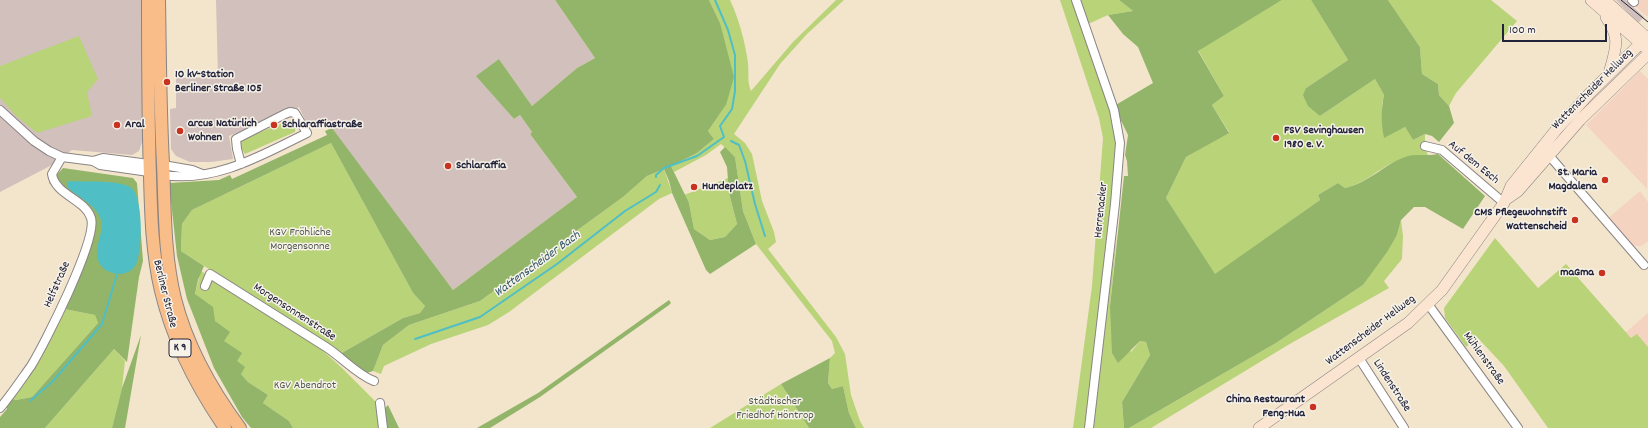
<!DOCTYPE html>
<meta charset="utf-8">
<style>
body{margin:0}
#map{position:relative;width:1648px;height:428px;overflow:hidden;background:#f3e5cc;font-family:Dekko,sans-serif}
canvas{display:block}
.scale{position:absolute;left:1502px;top:24px;width:105px;height:18px;box-sizing:border-box;border:2px solid #22223b;border-top:0;padding-left:5px;font-size:12px;line-height:14px;white-space:nowrap;color:#22223b;-webkit-text-stroke:3px #f7f3e8;paint-order:stroke}
</style>
<div id="map">
<canvas width="1648" height="428"></canvas>
<div class="scale">100 m</div>
</div>
<script>
const ctx = document.querySelector('canvas').getContext('2d');
ctx.lineJoin = 'round';
function fillPath(path, color) {
  ctx.fillStyle = color;
  ctx.fill(path, 'evenodd');
}
function strokePath(path, color, width, dash) {
  ctx.strokeStyle = color;
  ctx.lineWidth = width;
  ctx.lineCap = dash ? 'butt' : 'round';
  ctx.setLineDash(dash || []);
  ctx.stroke(path);
}
function drawText(font, color, halo, rows, align = 'center') {
  ctx.font = font + ' Dekko,sans-serif';
  ctx.lineWidth = 3;
  ctx.setLineDash([]);
  ctx.textBaseline = 'middle';
  ctx.strokeStyle = halo;
  ctx.fillStyle = color;
  for (const [text, x, y, turn = 0] of rows) {
    ctx.save();
    ctx.translate(x, y);
    ctx.rotate((+turn || 0) * Math.PI / 180);
    ctx.textAlign = isNaN(turn) ? turn : align;
    if (halo) ctx.strokeText(text, 0, 0);
    ctx.fillText(text, 0, 0);
    ctx.restore();
  }
}
const built = new Path2D(`
 M1628,0H1648V16H1646Z
 M1640,71L1648,79L1647,189L1586,125Z
 M1640,191L1648,202V241L1642,246H1637L1631,245L1607,219Z
 M1648,313V358L1626,332Z`);
const industrial = new Path2D(`
 M0,0H144V89L142,91V142L139,151L132,155L72,150L50,166L0,192Z
 M216,0H555L595,58L577,68L532,106L499,59L477,76L514,119L520,115L532,132L530,134L577,197L453,290L326,121L311,127L308,126L299,107L229,136L233,159L211,162H190L176,156L171,149L170,109L176,108V78L218,77Z
 M1616,0H1626L1644,17L1638,23Z`);
const green = new Path2D(`
 M709,0H730C739,19 745,42 748,63C749,72 747,82 751,91L793,42L834,2L836,0H844L807,34L780,64L734,134L745,143L752,154L762,201L774,232L776,242L768,249L836,337L845,354L851,395L860,421L864,428H856L849,413L843,386L832,389L828,383L830,358L835,353L832,341L756,244L743,211L735,157L721,144L706,155L674,172L671,166L697,153L714,139L708,131L726,105L720,23Z
 M1060,0H1119L1133,11L1108,15L1086,25L1110,105L1118,152L1087,428H1073L1092,286L1103,138L1099,118Z
 M1282,0H1311L1348,60L1306,88L1320,116L1375,79L1384,95L1382,104L1384,137L1405,127L1413,140L1425,134V146L1428,156C1417,156 1405,158 1394,162C1375,171 1366,183 1345,188L1338,183L1318,195L1320,200L1215,275L1166,198L1186,157L1229,132L1212,105L1224,96L1198,50Z
 M1388,0H1491L1517,21L1456,93L1449,106L1439,95L1438,84L1422,74L1420,47Z
 M79,36L98,79L87,92L92,116L37,133L16,116L0,98V66Z
 M290,120L296,124L295,132L245,154L241,148V140Z
 M331,143L413,293L425,306L420,313L403,318L340,354L181,251L182,224L192,210Z
 M664,169L672,193L659,199L509,312L488,325L431,344L384,366L381,374L373,371L383,345L409,325L480,301L623,197L647,176Z
 M728,178L729,193L737,224L725,237L710,240L694,229L689,203L684,195Z
 M1401,220L1403,236L1402,259L1384,281L1389,288L1288,345L1151,428H1129L1276,343L1363,285L1397,235Z
 M1117,234L1110,306L1131,352L1140,341L1146,342L1150,355L1122,402L1124,428H1090Z
 M1495,238L1538,288L1566,264L1631,338L1637,334L1648,347V428H1548L1504,366L1477,337L1466,347L1445,318L1444,308Z
 M201,271L322,350L341,367L376,402L379,428H293L289,421L263,403L268,395L248,382L241,374L237,361L224,341L220,326L215,321L195,294Z
 M59,308L95,315L98,323L32,397L16,400L9,398Z
 M114,349L125,361L122,388L112,428H45Z
 M781,384L809,428H710Z`);
const forest = new Path2D(`
 M555,0H709L720,23L734,77L726,105L708,131L714,139L697,153L671,166L689,203L694,229L710,240L725,237L737,224L729,193L727,167L720,152L725,147L735,157L743,211L756,244L710,274L706,270L672,193L669,181L664,169L647,176L623,197L480,301L409,325L383,345L373,371L361,375L340,354L403,318L420,313L425,306L413,293L331,143L192,210L182,224L181,251L204,266L198,280L195,294L213,307L215,321L230,332L224,341L242,353L237,361L245,367L241,374L248,382L268,395L263,403L289,421L293,428H251L242,417L214,368L187,299L177,256L169,183L219,180L230,175L232,179L327,135L325,131L332,128L453,290L577,197L530,134L532,132L520,115L514,119L476,76L499,59L532,106L577,68L595,58Z
 M1119,0H1282L1198,51L1224,96L1212,105L1229,133L1186,157L1166,198L1215,274L1320,200L1318,195L1338,183L1345,188C1371,182 1385,163 1408,156C1413,154 1430,156 1438,154L1485,196L1463,229L1425,207H1414L1401,220L1397,235L1387,252L1363,285L1276,343L1129,428H1124L1122,402L1150,355L1146,342L1140,341L1118,363L1112,353L1110,306L1124,176H1128L1127,161L1125,155L1128,135L1114,106L1153,83L1138,47L1123,34L1108,15L1133,11Z
 M1311,0H1388L1420,47L1422,74L1438,84L1439,95L1449,106L1454,123L1439,142L1432,136L1425,134L1413,140L1405,127L1384,138C1381,124 1381,109 1384,95L1375,79L1320,116L1308,106L1303,95L1306,88L1348,60Z
 M63,168L133,178L137,183L143,261L139,277L127,362L114,349L45,428H0V417L7,409L6,406L9,398L16,400L32,397L98,323L95,315L59,308C66,288 93,237 88,218C85,207 58,191 49,183Z
 M669,300L671,303L669,305L540,397L490,428H477L538,393Z
 M141,335L125,428H112L122,388Z
 M830,358L828,383L832,389L843,386L849,413L856,428H809L781,384Z
 M388,405L399,428H385L382,411Z`);
const water = new Path2D(`
 M70,181C85,182 118,180 130,187C144,195 143,254 135,266C132,271 125,274 119,274C115,274 106,271 103,268C87,251 109,232 99,215C93,204 77,196 67,187V182Z`);
const stream = new Path2D(`
 M731,141L739,145L745,161L755,204L765,236
 M656,177V175L664,168L697,156L724,137L720,126L732,109L735,91V55L728,30L715,0
 M415,339L480,317L557,264L625,211L656,192L660,185
 M30,401L53,381L102,324L117,274`);
const street = new Path2D(`
 M1076,0L1114,110L1120,143L1115,204L1089,428
 M1632,0L1634,2
 M0,110L34,141L49,151L62,157L93,161L103,158L149,164
 M1425,146L1442,150L1504,203
 M1546,152L1644,265
 M93,161L100,165L149,172
 M163,165L192,170L202,174
 M163,175C215,183 262,155 307,133L295,113L290,112L285,114L236,139L237,149L241,164
 M205,286L210,274L326,347C343,358 356,374 374,381
 M1428,304L1518,428
 M1359,358L1404,428
 M380,403L383,428
 M0,408C11,395 21,380 31,366C44,345 98,239 91,218C85,199 55,195 52,174L62,157`);
const secondary = new Path2D(`
 M1591,0L1646,48
 M1605,0L1648,39
 M1606,17C1622,40 1615,49 1609,74
 M1508,198L1518,191L1580,120L1648,54
 M1259,428L1408,323L1442,290L1504,203L1511,186L1556,130L1590,93L1648,36`);
const primary = new Path2D(`
 M148,0C148,59 148,118 150,176C151,215 152,253 161,291C173,341 196,386 225,428
 M159,0C160,54 160,109 163,163C165,209 164,254 175,299C187,346 211,389 240,428`);
const tram = new Path2D(`
 M1621,0L1648,22`);
const markers = [
 [167,82,4,"#c8321e"],
 [117,125,4,"#c8321e"],
 [274,125,4,"#c8321e"],
 [180,131,4,"#c8321e"],
 [1276,138,4,"#c8321e"],
 [448,166,4,"#c8321e"],
 [1605,180,4,"#c8321e"],
 [694,187,4,"#c8321e"],
 [1575,220,4,"#c8321e"],
 [1602,273,4,"#c8321e"],
 [1313,407,4,"#c8321e"]
];
const shields = [
 [180,348,22]
];
const shieldNames = [
 ["K 9",180,348]
];
const poiNames = [
 ["10 kV-Station",175,75],
 ["Berliner Straße 105",175,89],
 ["arcus Natürlich",188,124],
 ["Wohnen",188,138],
 ["Aral",125,125],
 ["Schlaraffiastraße",282,125],
 ["FSV Sevinghausen",1284,131],
 ["1980 e. V.",1284,145],
 ["Schlaraffia",456,166],
 ["St. Maria",1597,173,"right"],
 ["Magdalena",1597,187,"right"],
 ["Hundeplatz",702,187],
 ["CMS Pflegewohnstift",1567,213,"right"],
 ["Wattenscheid",1567,227,"right"],
 ["maGma",1594,273,"right"],
 ["China Restaurant",1305,400,"right"],
 ["Feng-Hua",1305,414,"right"]
];
const streetNames = [
 ["Wattenscheider Hellweg",1593,90,-45],
 ["Auf dem Esch",1473,163,39],
 ["Herrenacker",1102,210,-84],
 ["Helfstraße",58,285,-66],
 ["Berliner Straße",164,294,76],
 ["Morgensonnenstraße",294,313,33],
 ["Wattenscheider Hellweg",1371,331,-37],
 ["Mühlenstraße",1483,359,54],
 ["Lindenstraße",1391,386,57]
];
const parkNames = [
 ["KGV Fröhliche",300,233],
 ["Morgensonne",300,247],
 ["KGV Abendrot",305,386],
 ["Städtischer",775,402],
 ["Friedhof Höntrop",775,416]
];
const waterNames = [
 ["Wattenscheider Bach",538,265,-36]
];
fillPath(built, '#f5d3c1');
fillPath(industrial, '#d1c0bc');
fillPath(green, '#b9d379');
fillPath(forest, '#92b569');
fillPath(water, '#50bec5');
strokePath(stream, '#50bec5', 2);
strokePath(street, '#8a8484', 10);
strokePath(secondary, '#8a8484', 12);
strokePath(primary, '#8a8484', 14);
strokePath(street, '#fff', 8);
strokePath(secondary, '#fce5d0', 11);
strokePath(primary, '#f8bd89', 12);
strokePath(tram, '#22223b', 1);
for (const [x, y, r, color] of markers) {
  const dot = new Path2D();
  dot.arc(x, y, r, 0, 2 * Math.PI);
  ctx.fillStyle = color;
  ctx.fill(dot);
  strokePath(dot, '#f7f3e8', 1.5);
}
for (const [x, y, w] of shields) {
  const box = new Path2D();
  box.roundRect(x - w / 2, y - 9, w, 18, 3);
  ctx.fillStyle = '#f7f3e8';
  ctx.fill(box);
  strokePath(box, '#22223b', 1);
}
drawText('bold 11px', '#22223b', null, shieldNames);
drawText('bold 12px', '#22223b', '#f7f3e8', poiNames, 'left');
drawText('12px', '#22223b', '#f7f3e8', streetNames);
drawText('12px', '#4f574e', '#f7f3e8', parkNames);
drawText('italic 13px', '#32596b', '#f7f3e8', waterNames);
</script>
